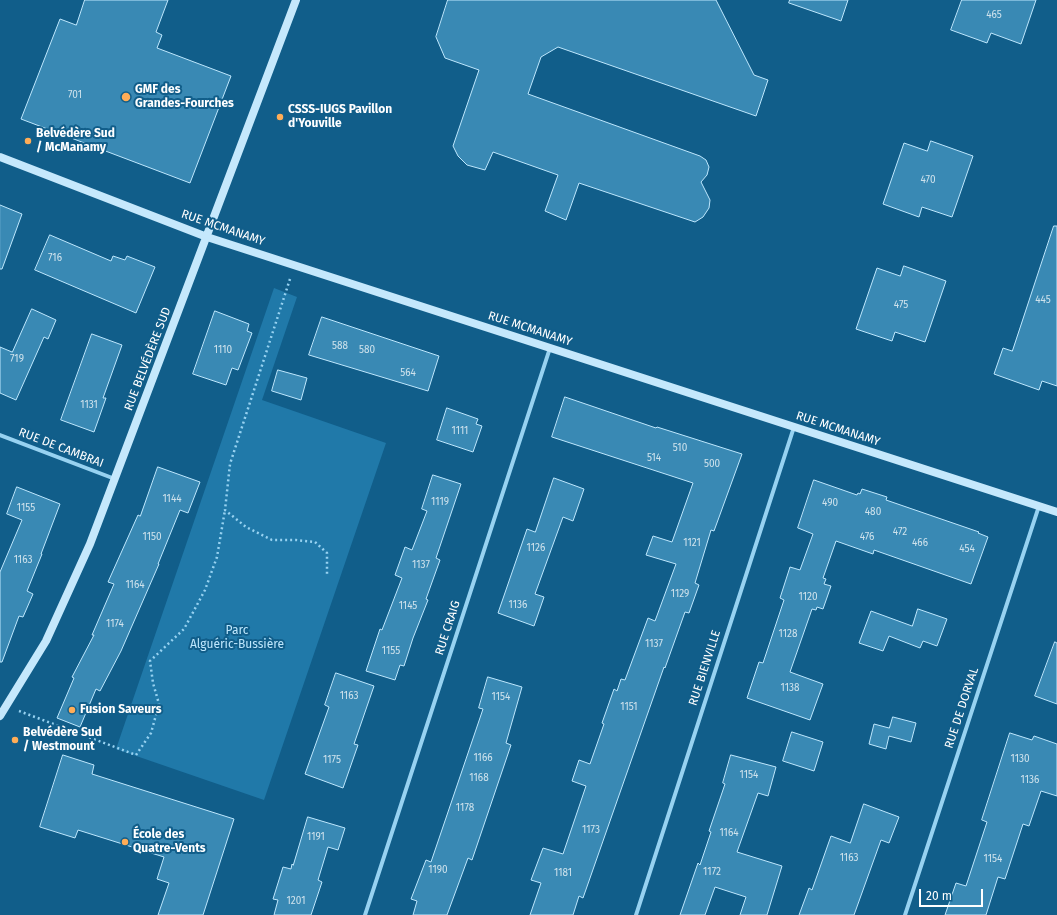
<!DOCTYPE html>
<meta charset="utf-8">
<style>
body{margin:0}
#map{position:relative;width:1057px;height:915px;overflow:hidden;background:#115e8a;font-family:"Fira Sans",sans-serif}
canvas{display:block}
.scale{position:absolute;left:919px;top:889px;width:64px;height:18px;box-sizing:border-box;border:2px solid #fff;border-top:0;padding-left:5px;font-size:12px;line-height:14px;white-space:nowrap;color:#fff;-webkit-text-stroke:3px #115e8a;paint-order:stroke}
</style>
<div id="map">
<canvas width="1057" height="915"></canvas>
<div class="scale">20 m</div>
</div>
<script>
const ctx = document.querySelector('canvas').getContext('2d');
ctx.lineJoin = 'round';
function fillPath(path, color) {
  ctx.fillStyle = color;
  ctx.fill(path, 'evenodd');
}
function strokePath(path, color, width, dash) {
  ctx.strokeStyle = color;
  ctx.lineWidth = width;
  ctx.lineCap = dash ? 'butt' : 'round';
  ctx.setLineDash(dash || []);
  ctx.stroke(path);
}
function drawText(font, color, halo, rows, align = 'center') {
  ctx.font = font + ' "Fira Sans",sans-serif';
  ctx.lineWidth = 4;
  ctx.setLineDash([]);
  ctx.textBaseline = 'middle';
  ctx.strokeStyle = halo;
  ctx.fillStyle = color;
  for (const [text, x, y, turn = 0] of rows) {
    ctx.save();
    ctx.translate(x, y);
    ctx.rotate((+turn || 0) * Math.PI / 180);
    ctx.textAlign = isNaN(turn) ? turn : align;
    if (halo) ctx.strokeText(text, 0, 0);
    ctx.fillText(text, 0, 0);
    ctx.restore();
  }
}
const green = new Path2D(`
 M274,288L297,297L262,400L386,443L264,800L116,749Z`);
const building = new Path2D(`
 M85,0H168L156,32L162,35L157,48L231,76L190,183L21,119L60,19L76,25Z
 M448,0H716L754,75L768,80L756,116L558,47L541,57L528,94L700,156L706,160L709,167L707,175L701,182L710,200L709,208L703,217L695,222L579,183L566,220L545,211L558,175L493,152L485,170L467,165L458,156L453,146L479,70L445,58L436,37Z
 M790,0H848L841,21L789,3Z
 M962,0H1036L1021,44L991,33L987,43L951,30Z
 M931,141L973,156L952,217L922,207L919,217L883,204L904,143L927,151Z
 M0,205L22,214L2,269H0Z
 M1054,226H1057V386L1042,381L1039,390L994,374L1003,348L1012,351Z
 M50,235L111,261L113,256L125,260L127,256L155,267L136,313L35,270Z
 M904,266L946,281L925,342L895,332L892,341L856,329L877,268L900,276Z
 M32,309L56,320L48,339L44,337L16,400L0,393V347L12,352Z
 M215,311L249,324L247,331L252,333L238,370L232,368L226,385L193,374Z
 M322,317L439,356L428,391L309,355Z
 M92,334L122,345L103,398H106L94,432L61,420Z
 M278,370L307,378L301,400L272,391Z
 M565,397L656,428L657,427L742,454L714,531L711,530L695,583L699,585L689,613L685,612L665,668L664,667L583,898L579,896L573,915H530L541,883L531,880L543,848L563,854L586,786L572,781L579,760L590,764L604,724L602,723L614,689L617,691L621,679L625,680L648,618L655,621L676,564L646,555L653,536L672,542L693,483L552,437Z
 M447,408L478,419L476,424L482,426L473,452L437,440Z
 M158,467L200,482L188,513L180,510L158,564H159L121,651L100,691L96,689L80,727L57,718L74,678L72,677L94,635H92L114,584L108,582L138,515L140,516Z
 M433,475L461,484L436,558L440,560L426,599L428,600L413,638L404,666L400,665L395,680L366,671L380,629L382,630L402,578L395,575L405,547L412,550L427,511L422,509Z
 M554,478L584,489L573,521L563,517L535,594L544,597L534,626L498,613L527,529L535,532Z
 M814,480L857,495L858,493L860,494L862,489L887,497L886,500L979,532L978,533L988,537L971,584L874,550L873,554L836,541L823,578L826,579L824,584L831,586L823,609L817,607L816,610L812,609L790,672L823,684L810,720L747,698L759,662L763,663L784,600L780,598L790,567L800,570L813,534L798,528Z
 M17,487L60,504L41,554H42L27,591L33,594L23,617L19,616L2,662H0V572L22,520L7,514Z
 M918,609L947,619L937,646L923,641L920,648L889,636L883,651L859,643L871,611L912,626Z
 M1055,642L1057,643V704L1035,696Z
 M336,673L374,686L354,744L358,745L343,788L305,774L329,707L325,705Z
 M488,677L522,687L506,743L511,745L472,860L468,858L447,915H413L417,901L411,899L426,860L431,862L483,709L479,708Z
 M893,717L916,723L911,742L889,736L886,749L869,744L874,724L889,728Z
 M792,732L823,742L814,771L783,761Z
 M1010,733L1032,740L1034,736L1057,744V796L1041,791L1029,826L1023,824L1005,879L998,877L986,915H945L956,883L966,886L987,822L982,820Z
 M63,755L94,765L92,774L234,819L203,915H158L169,883L157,879L164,857L78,830L75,838L40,827Z
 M731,755L776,767L768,796L758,793L737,852L782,866L767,915H740L746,897L715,887L705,915H680L698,863L700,865L711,832L709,831L725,784L723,783Z
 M864,804L899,817L889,843L881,840L854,915H799L809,888L812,890L831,836L850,843Z
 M308,817L345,828L338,850L328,847L318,880L322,882L311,915H274L278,900L273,899L283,867L291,869L292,864L293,865Z`);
const path = new Path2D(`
 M290,279L230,464L225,510L246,527L272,540H296L315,542L327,553V574
 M19,711L136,755L151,733L159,704L153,683L150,661L184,629L205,590L217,557L225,510`);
const street = new Path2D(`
 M0,435L115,479
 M365,915L550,348
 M636,915L794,427
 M905,915L1039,506`);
const secondary = new Path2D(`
 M0,157L207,237L1057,512
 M0,716L46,641L90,544L296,0`);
const markers = [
 [126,97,5,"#ffad57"],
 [280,117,4,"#ffad57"],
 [28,141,4,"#ffad57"],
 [72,710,4,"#ffad57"],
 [15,740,4,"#ffad57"],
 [125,842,4,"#ffad57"]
];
const numberNames = [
 ["465",994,15],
 ["701",75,95],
 ["470",928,180],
 ["716",55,258],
 ["445",1043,300],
 ["475",901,305],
 ["588",340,346],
 ["1110",223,350],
 ["580",367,350],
 ["719",17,359],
 ["564",408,373],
 ["1131",89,405],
 ["1111",460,431],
 ["510",680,448],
 ["514",654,458],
 ["500",712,464],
 ["1144",172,499],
 ["1119",440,502],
 ["490",830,503],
 ["1155",26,508],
 ["480",873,512],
 ["472",900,532],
 ["1150",152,537],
 ["476",867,537],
 ["1121",692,543],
 ["466",920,543],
 ["1126",536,548],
 ["454",967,549],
 ["1163",23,560],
 ["1137",421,565],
 ["1164",135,585],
 ["1129",680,594],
 ["1120",808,597],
 ["1136",518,605],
 ["1145",408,606],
 ["1174",115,624],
 ["1128",788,634],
 ["1137",654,644],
 ["1155",391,651],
 ["1138",790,688],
 ["1163",349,696],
 ["1154",501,697],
 ["1151",629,707],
 ["1166",483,758],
 ["1130",1020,759],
 ["1175",332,760],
 ["1154",749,775],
 ["1168",479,778],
 ["1136",1030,780],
 ["1178",465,808],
 ["1173",591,830],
 ["1164",729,833],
 ["1191",316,837],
 ["1163",849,858],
 ["1154",993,859],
 ["1190",438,870],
 ["1172",712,872],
 ["1181",563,873],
 ["1201",296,901]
];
const poiNames = [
 ["GMF des",135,90],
 ["Grandes-Fourches",135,104],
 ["CSSS-IUGS Pavillon",288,110],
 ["d'Youville",288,124],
 ["Belvédère Sud",36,134],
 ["/ McManamy",36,148],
 ["Fusion Saveurs",80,710],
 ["Belvédère Sud",23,733],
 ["/ Westmount",23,747],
 ["École des",133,835],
 ["Quatre-Vents",133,849]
];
const streetNames = [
 ["RUE MCMANAMY",223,228,19],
 ["RUE MCMANAMY",530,329,18],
 ["RUE BELVÉDÈRE SUD",148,359,-69],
 ["RUE MCMANAMY",838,429,18],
 ["RUE DE CAMBRAI",61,448,21],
 ["RUE CRAIG",448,628,-72],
 ["RUE BIENVILLE",705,668,-72],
 ["RUE DE DORVAL",962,708,-72]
];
const parkNames = [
 ["Parc",237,631],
 ["Alguéric-Bussière",237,645]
];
fillPath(green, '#2079a9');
fillPath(building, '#3989b4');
strokePath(building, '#bee7fd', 1);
strokePath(path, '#97d2f1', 2.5, [2, 3]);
strokePath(street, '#97d2f1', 4);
strokePath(secondary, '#c5e8fc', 8);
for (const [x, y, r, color] of markers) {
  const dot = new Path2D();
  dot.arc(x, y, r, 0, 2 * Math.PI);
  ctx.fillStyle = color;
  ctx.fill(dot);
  strokePath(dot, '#115e8a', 1.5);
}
drawText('10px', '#cee2ec', null, numberNames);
drawText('bold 12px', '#fff', '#115e8a', poiNames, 'left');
drawText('12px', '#fff', '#115e8a', streetNames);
drawText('12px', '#bee7fd', '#115e8a', parkNames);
</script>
